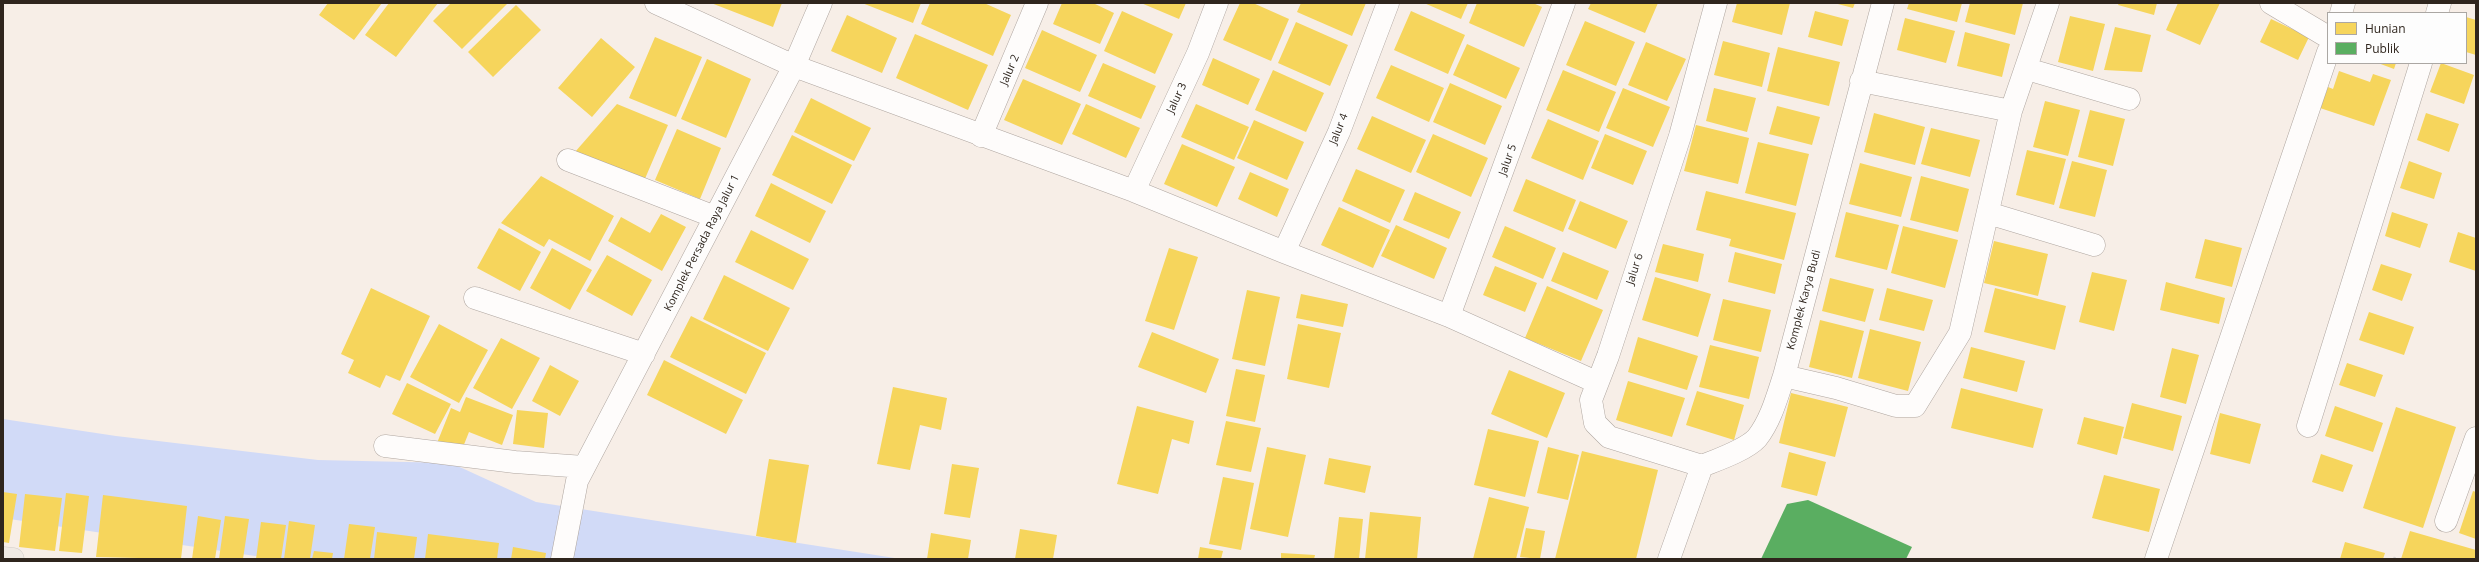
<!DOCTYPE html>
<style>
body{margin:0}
#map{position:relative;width:2479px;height:562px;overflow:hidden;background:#f7eee7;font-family:"Open Sans",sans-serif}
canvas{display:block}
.frame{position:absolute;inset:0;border:4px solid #2f251d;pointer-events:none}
.legend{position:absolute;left:2327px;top:12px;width:140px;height:52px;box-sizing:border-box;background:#fdfdfd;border:1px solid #aba7a3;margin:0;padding:5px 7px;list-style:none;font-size:12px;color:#2f251d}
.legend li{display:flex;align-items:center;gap:8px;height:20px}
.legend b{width:20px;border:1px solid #aba7a3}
</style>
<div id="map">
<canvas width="2479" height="562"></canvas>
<div class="frame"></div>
<ul class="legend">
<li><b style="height:11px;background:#f6d55c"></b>Hunian</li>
<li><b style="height:11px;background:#5aae61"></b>Publik</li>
</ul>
</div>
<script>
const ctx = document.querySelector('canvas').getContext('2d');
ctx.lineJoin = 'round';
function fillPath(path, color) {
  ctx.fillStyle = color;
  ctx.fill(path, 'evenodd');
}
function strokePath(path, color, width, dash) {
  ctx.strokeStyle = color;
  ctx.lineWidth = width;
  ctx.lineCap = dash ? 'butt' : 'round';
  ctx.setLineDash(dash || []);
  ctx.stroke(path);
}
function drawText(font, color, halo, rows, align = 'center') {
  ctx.font = font + ' "Open Sans",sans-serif';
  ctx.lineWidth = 4;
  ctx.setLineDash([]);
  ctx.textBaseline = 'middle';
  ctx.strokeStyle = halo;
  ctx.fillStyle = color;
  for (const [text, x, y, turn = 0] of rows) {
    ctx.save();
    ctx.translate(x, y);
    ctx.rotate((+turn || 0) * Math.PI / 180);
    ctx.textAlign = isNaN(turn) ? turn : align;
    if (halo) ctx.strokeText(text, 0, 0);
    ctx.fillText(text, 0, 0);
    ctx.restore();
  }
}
const water = new Path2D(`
 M3,419L116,436L318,460L451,463L536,502L901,559H275L3,518Z`);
const homes = new Path2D(`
 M328,3H382L354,40L319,15Z
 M389,3H438L396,57L365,35Z
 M451,3H508L462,49L433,21Z
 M711,3H782L773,27Z
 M862,3H921L913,23Z
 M930,3H984L1011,15L993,56L921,24Z
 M1062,3H1093L1114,13L1100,44L1053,24Z
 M1141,3H1186L1179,19Z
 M1240,3H1253L1289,19L1271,61L1223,40Z
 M1301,3H1366L1352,36L1297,12Z
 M1424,3H1468L1461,19Z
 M1477,3H1533L1542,7L1524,47L1469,23Z
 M1591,3H1658L1645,33L1588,9Z
 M1737,3H1790L1782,35L1732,22Z
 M1834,3H1855L1853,8Z
 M1909,3H1962L1957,22L1907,9Z
 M1970,3H2023L2015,35L1965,22Z
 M2119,3H2157L2154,15L2118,5Z
 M2178,3H2220L2200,45L2166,30Z
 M516,5L541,30L493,77L468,52Z
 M1122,11L1173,34L1155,74L1104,51Z
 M1411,11L1465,35L1448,74L1394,50Z
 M1815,11L1849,20L1842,46L1808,37Z
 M847,15L897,38L882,73L831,51Z
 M2070,16L2105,24L2093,71L2058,62Z
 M2466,17L2476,20V55L2466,52Z
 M1905,18L1955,31L1946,63L1897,50Z
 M2271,19L2309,37L2298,60L2260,42Z
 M1585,21L1635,42L1616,86L1566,65Z
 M1296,22L1348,45L1330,86L1278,63Z
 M2115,27L2151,35L2142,72L2104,70Z
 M1042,30L1097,55L1080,92L1025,68Z
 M1965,32L2010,44L2002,77L1957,66Z
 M915,34L988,65L968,110L896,78Z
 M655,37L702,57L676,117L629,98Z
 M601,38L635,67L592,117L558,88Z
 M1723,41L1770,53L1762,87L1714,75Z
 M1646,42L1686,59L1667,101L1628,85Z
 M1467,44L1520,68L1506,99L1453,75Z
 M1778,47L1840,62L1829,106L1767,91Z
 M1213,58L1260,79L1248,105L1202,85Z
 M707,59L751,79L726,138L681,119Z
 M1103,63L1156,86L1141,119L1088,96Z
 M2378,63H2396L2394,69Z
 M2441,63L2474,75L2464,104L2430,92Z
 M1391,65L1444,88L1429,122L1376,98Z
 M1273,70L1324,93L1306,132L1255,110Z
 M1563,70L1616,92L1599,132L1546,110Z
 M2339,71L2370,82L2373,74L2391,80L2374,126L2320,108L2328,87L2333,89Z
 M1023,79L1081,104L1062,145L1004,120Z
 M1450,83L1502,106L1485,145L1433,122Z
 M1623,88L1670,107L1653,147L1606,128Z
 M1714,88L1756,98L1747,132L1706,121Z
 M811,98L871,128L854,161L794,132Z
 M2045,101L2080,110L2068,156L2033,147Z
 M617,104L668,125L644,181L575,152Z
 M1086,104L1140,128L1126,158L1072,134Z
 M1196,104L1249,127L1234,160L1181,137Z
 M1777,106L1820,117L1812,145L1769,134Z
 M2090,110L2125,119L2113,166L2078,157Z
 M1874,113L1925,127L1915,165L1864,152Z
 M2426,113L2459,124L2449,152L2417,140Z
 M1372,116L1426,140L1411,173L1357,149Z
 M1548,119L1599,141L1583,180L1531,158Z
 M1254,120L1304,142L1287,180L1237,158Z
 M1696,125L1749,138L1738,184L1684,171Z
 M1931,128L1980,140L1970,177L1921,164Z
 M677,129L721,148L700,199L655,180Z
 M1433,134L1488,158L1471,197L1416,172Z
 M1605,134L1647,151L1633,185L1591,168Z
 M792,135L852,165L832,204L772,175Z
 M1758,142L1809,154L1796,206L1745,193Z
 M1182,144L1235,167L1217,207L1164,184Z
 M2027,150L2066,159L2054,205L2016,195Z
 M2072,161L2107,170L2095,217L2059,208Z
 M2409,161L2442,173L2434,199L2400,188Z
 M1860,163L1912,177L1901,217L1849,204Z
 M1356,169L1405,190L1390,223L1342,201Z
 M1250,172L1289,189L1277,217L1238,199Z
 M541,176L614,216L590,261L549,239L544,247L501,223Z
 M1921,176L1969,189L1958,232L1910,220Z
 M1526,179L1576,200L1563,232L1513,211Z
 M771,183L826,211L810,243L755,216Z
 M1706,191L1796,213L1784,260L1729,246L1731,239L1696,230Z
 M1415,192L1461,212L1449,239L1403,220Z
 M1580,201L1628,221L1616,249L1568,229Z
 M1339,207L1390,230L1373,268L1321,245Z
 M1846,212L1899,225L1887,270L1835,257Z
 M2392,212L2428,224L2420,248L2385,236Z
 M661,214L686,227L662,271L608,241L621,217L650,233Z
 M1396,225L1447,248L1434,279L1381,256Z
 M1505,226L1556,248L1543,279L1492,257Z
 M1903,226L1958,240L1945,288L1891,273Z
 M499,228L541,252L520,291L477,268Z
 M751,230L809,259L793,290L735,262Z
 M2458,232L2476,238V271L2449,262Z
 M2205,239L2242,248L2232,287L2195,278Z
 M1994,241L2048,254L2038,296L1984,283Z
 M1663,244L1704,254L1698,282L1655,272Z
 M552,248L592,270L570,310L530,288Z
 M1169,248L1198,257L1174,330L1145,321Z
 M1563,252L1609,271L1597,300L1551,281Z
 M1735,252L1782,264L1775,294L1728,282Z
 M607,255L652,280L632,316L586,291Z
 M2381,264L2412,274L2402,301L2372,290Z
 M1495,266L1537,283L1525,312L1483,295Z
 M2092,272L2127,280L2114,331L2079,322Z
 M724,275L790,308L768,351L703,319Z
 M1655,277L1711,294L1698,337L1642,320Z
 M1830,278L1874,289L1865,322L1822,311Z
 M2166,282L2225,298L2219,324L2160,310Z
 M1547,286L1603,310L1581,361L1525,338Z
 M371,288L430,316L400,381L386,375L380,388L348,373L354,360L341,354Z
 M1887,288L1933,300L1924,331L1879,320Z
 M1995,288L2066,306L2055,350L1984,332Z
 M1247,290L1280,297L1265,366L1232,359Z
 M1301,294L1348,304L1343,327L1296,318Z
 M1723,299L1771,310L1761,352L1713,340Z
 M2369,312L2414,327L2404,355L2359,340Z
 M691,316L766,353L746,394L670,357Z
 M1820,320L1864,331L1852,378L1809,367Z
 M439,324L488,350L459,403L410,377Z
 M1298,324L1341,333L1329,388L1287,379Z
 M1870,329L1921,342L1908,391L1858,378Z
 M1152,332L1219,359L1206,393L1138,367Z
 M1638,337L1698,356L1687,390L1628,372Z
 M501,338L540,358L512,409L473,388Z
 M1710,345L1759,357L1749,399L1699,387Z
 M1971,347L2025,361L2017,392L1963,378Z
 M2172,348L2199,355L2186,404L2160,397Z
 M664,360L743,400L726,434L647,395Z
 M2347,363L2383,375L2375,397L2339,385Z
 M550,365L579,381L560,416L532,401Z
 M1236,369L1265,375L1255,422L1226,416Z
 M1509,370L1565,393L1547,438L1491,414Z
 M1628,381L1685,398L1672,437L1616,420Z
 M407,383L451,404L435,434L392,414Z
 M893,387L947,398L941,430L920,425L910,470L877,464Z
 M1961,388L2043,409L2033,448L1951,428Z
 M1697,391L1744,405L1734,440L1686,425Z
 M1791,393L1848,407L1835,457L1779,443Z
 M466,397L513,415L502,445L469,432L461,452L437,443L451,408L460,412Z
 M2132,403L2182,416L2173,451L2123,438Z
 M1137,406L1194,421L1189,444L1172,439L1158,494L1117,484Z
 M2335,406L2383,423L2373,452L2325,436Z
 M2396,407L2456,427L2423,528L2363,508Z
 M517,410L548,413L544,448L513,444Z
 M2220,413L2261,424L2250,464L2210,454Z
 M2084,417L2124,427L2117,455L2077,444Z
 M1226,421L1261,428L1251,472L1216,465Z
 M1488,429L1539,441L1525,497L1474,485Z
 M1267,447L1306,455L1288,537L1250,529Z
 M1548,447L1579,455L1568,500L1537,493Z
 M1582,451L1658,470L1636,559H1555Z
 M1789,452L1826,462L1817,496L1781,487Z
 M2321,454L2353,465L2343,492L2312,482Z
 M1329,458L1371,466L1365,493L1324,484Z
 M769,459L809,465L796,543L756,536Z
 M952,464L979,468L970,518L944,514Z
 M2104,475L2160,489L2149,532L2092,518Z
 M1223,477L1254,483L1241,550L1209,544Z
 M2473,491L2476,492V539L2459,533Z
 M3,492L17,494L9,543L3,542Z
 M66,493L89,496L82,553L59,551Z
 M25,494L62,498L55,551L19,547Z
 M103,495L187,506L181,559L96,557Z
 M1489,497L1529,507L1516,559H1473Z
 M1370,512L1421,517L1417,559H1365Z
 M198,516L221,520L215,559H192Z
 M225,516L249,519L243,559H219Z
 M1339,517L1363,519L1359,559H1334Z
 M289,521L315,525L310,559H284Z
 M261,522L286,525L281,559H256Z
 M349,524L375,527L370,559H344Z
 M1526,528L1545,531L1540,559L1520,557Z
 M1020,529L1057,535L1053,559H1015Z
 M2410,531L2476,550V559H2401Z
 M377,532L417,537L414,559H374Z
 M931,533L971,540L968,559H927Z
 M428,534L499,543L497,559H425Z
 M2345,542L2385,553L2383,559H2340Z
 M513,547L546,553L545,559H511Z
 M1200,547L1223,551L1221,559H1198Z
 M314,551L333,553L332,559H312Z
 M1281,553L1315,555L1314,559H1281Z`);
const public = new Path2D(`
 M1808,500L1912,547L1906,559H1761L1787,504Z`);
const path = new Path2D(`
 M2394,559L2395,557`);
const street = new Path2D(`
 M656,3L794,66L1134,191L1284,252L1449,316L1596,382
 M2271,3L2328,37
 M2341,13L2344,3
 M2437,13L2440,3
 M2027,69L2129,99
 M1861,81L2011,111
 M981,136L1037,3
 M568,160L715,217
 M1134,191L1198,53L1217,3
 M1988,213L2094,245
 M1284,252L1339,132L1388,3
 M475,298L644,354
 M1449,316L1564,3
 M1784,376L1836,388L1896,406H1915L1960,333L2011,111L2048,3
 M2308,426L2421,63
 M385,446L515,462L584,467
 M1702,466L1609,437L1595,423L1591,400L1608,356L1680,136L1716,3
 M2446,521L2476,438
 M562,559L577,481L794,66L821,3
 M1669,559L1702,466C1717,460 1746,450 1757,438C1771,420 1777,397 1784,376L1883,3
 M2156,559L2328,52`);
const primary = new Path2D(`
 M3,558L13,559`);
const streetNames = [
 ["Jalur 2",1010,70,-67],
 ["Jalur 3",1177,98,-65],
 ["Jalur 4",1339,129,-68],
 ["Jalur 5",1508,160,-70],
 ["Komplek Persada Raya Jalur 1",702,243,-63],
 ["Jalur 6",1635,269,-72],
 ["Komplek Karya Budi",1804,300,-75]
];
fillPath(water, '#d1daf7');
fillPath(homes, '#f6d55c');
fillPath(public, '#5aae61');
strokePath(street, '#afa6a0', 23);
strokePath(primary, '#d2cdc9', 23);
strokePath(path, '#d9d6d3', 2.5, [4, 2]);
strokePath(street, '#fefcfb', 22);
strokePath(primary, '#f0eae4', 22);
drawText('11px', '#2f251d', '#fdfdfd', streetNames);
</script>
